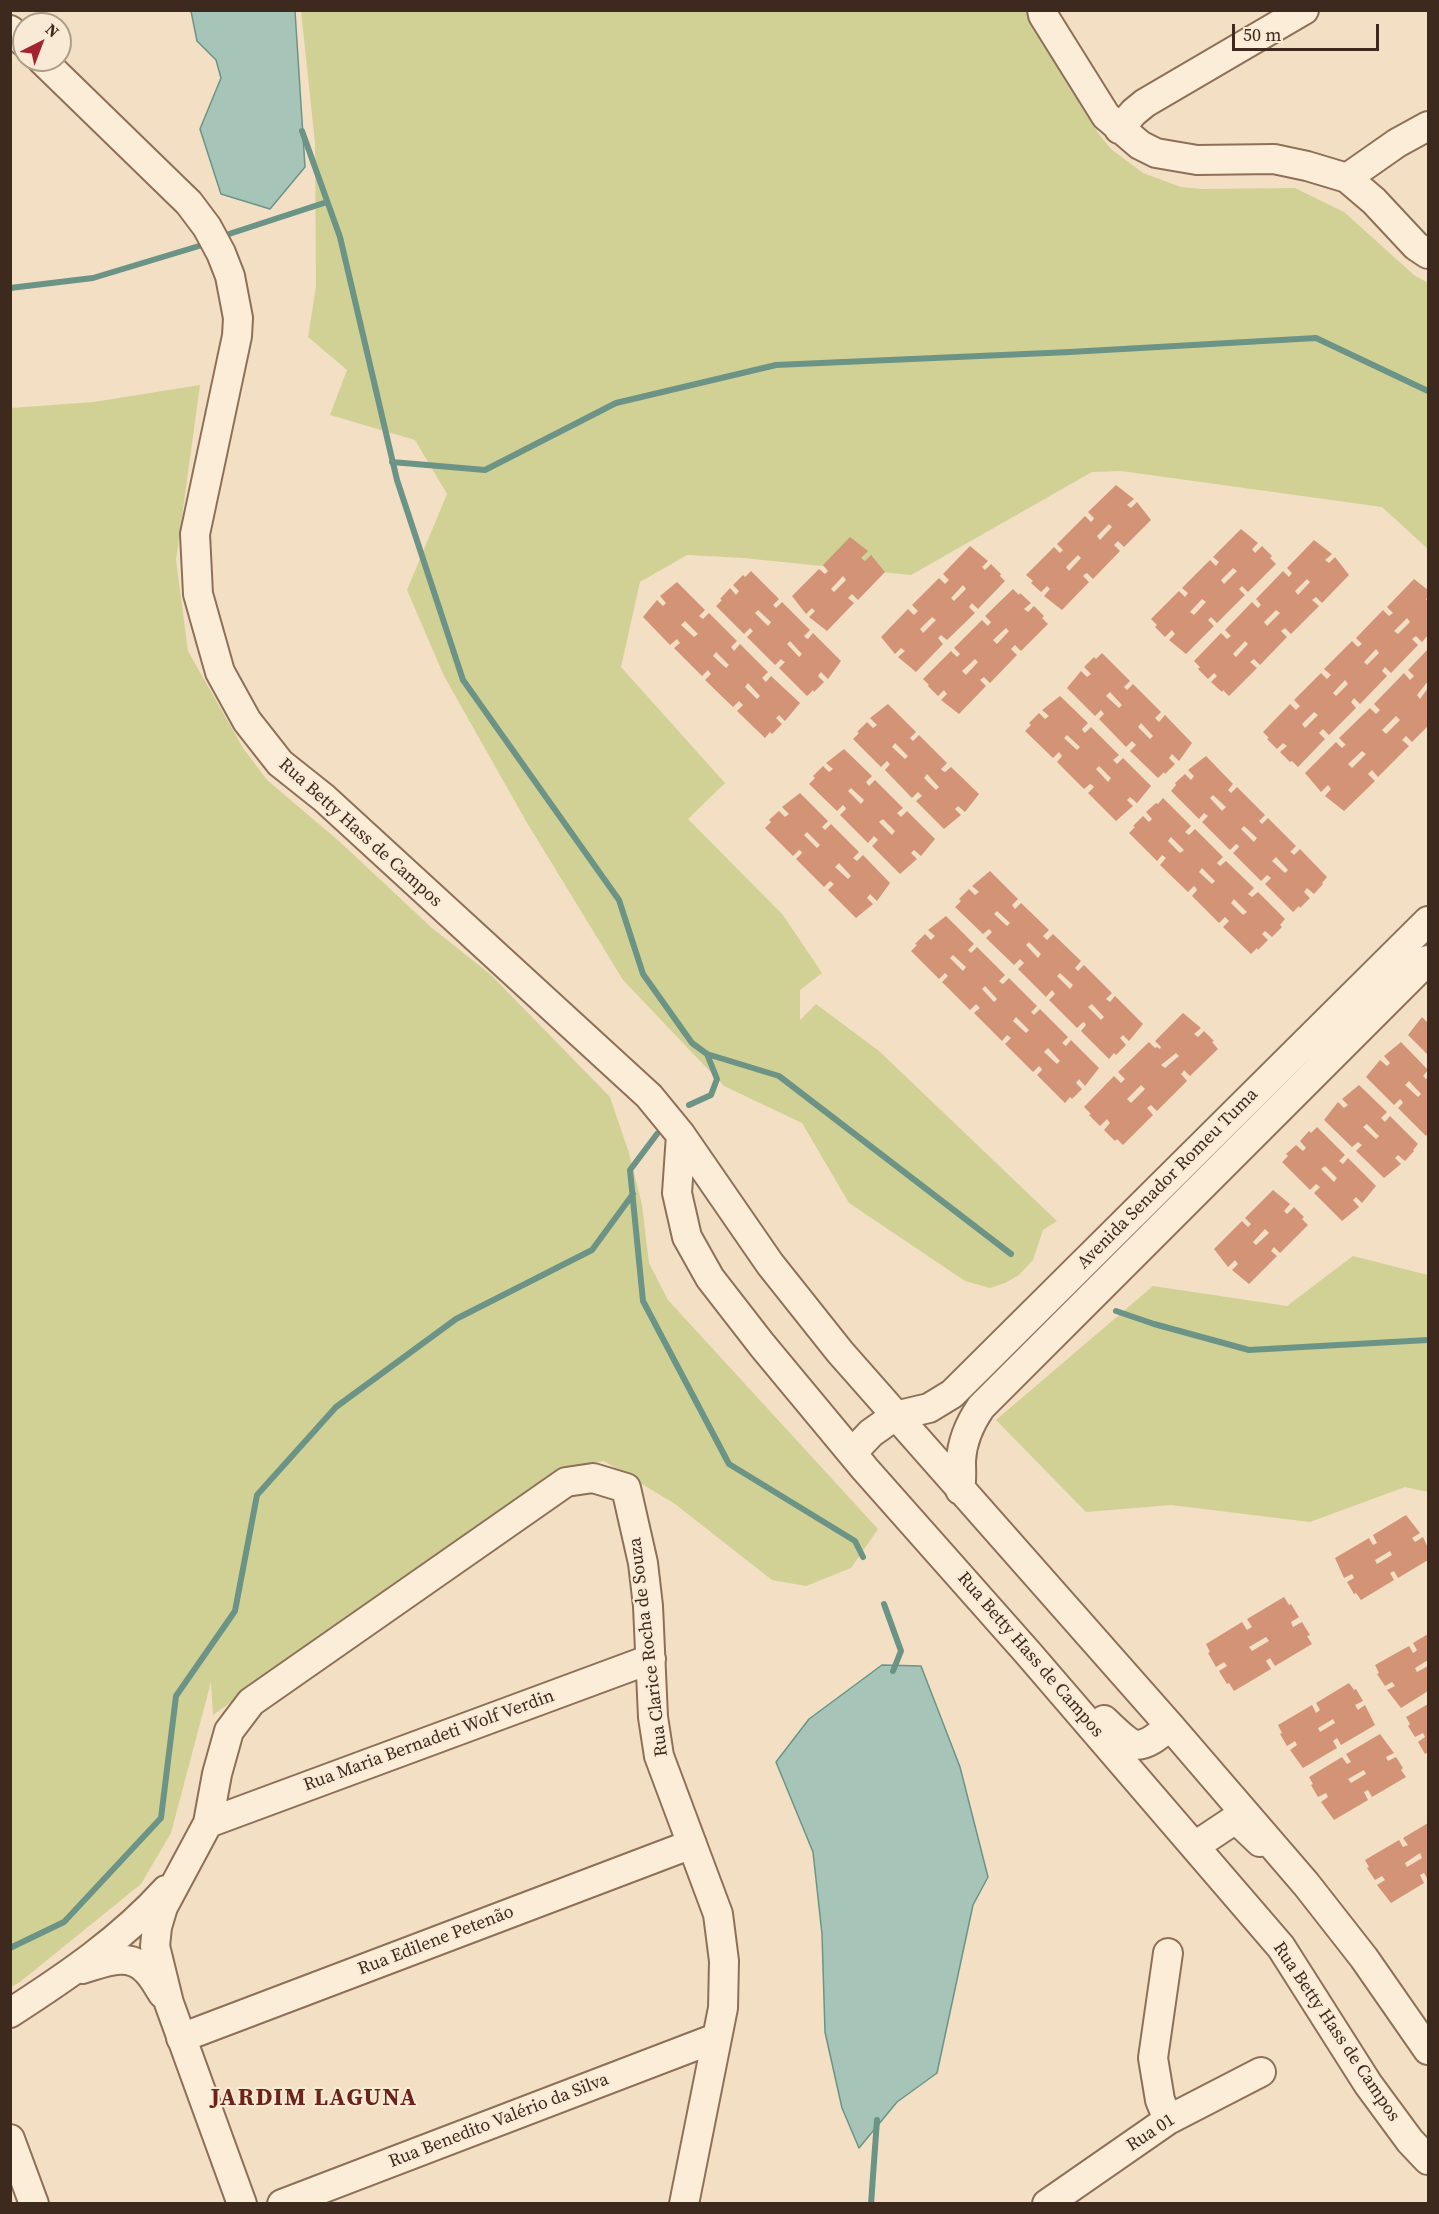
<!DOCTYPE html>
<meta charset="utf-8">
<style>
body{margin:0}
#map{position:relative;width:1439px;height:2214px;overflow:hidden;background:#f2dfc4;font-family:"Source Serif 4",serif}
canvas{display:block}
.frame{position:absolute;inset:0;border:12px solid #3d291d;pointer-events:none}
.north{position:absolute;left:12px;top:12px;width:60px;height:60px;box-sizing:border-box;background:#f8ead4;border:2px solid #ad9d8b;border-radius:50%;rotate:42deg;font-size:16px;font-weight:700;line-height:24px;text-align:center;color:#3d291d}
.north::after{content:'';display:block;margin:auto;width:21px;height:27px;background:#a32331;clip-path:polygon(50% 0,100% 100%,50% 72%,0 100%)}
.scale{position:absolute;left:1232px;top:24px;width:147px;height:27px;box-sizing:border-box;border:3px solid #3d291d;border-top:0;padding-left:8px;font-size:18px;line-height:21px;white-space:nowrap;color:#3d291d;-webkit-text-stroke:4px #f8ead4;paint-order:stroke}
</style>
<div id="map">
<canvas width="1439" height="2214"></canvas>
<div class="frame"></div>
<div class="north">N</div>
<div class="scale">50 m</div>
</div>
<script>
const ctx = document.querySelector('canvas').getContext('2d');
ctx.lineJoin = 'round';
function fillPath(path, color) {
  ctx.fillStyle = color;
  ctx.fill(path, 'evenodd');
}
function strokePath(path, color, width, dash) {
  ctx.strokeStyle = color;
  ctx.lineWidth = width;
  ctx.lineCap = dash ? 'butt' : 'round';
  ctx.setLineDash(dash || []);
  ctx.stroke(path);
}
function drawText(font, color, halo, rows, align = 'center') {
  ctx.font = font + ' "Source Serif 4",serif';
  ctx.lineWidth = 4.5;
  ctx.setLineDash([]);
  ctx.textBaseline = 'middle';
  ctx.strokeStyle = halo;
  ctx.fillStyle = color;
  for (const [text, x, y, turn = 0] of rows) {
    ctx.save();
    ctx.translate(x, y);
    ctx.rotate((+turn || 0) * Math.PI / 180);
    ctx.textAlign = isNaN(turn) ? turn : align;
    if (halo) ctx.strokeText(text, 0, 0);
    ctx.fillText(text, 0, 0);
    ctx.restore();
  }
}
const green = new Path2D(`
 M301,11H1037L1038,24L1098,133L1111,149L1143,173L1181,187L1201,189L1295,188L1344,212L1414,275L1428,283V549L1382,507L1121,471L1092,472L911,575L743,558L687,555L640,582L621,667L725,783L688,819L783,915L822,973L800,990V1020L816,1004L879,1051L1057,1221L1043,1230L1033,1260L1019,1275L1005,1283L990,1288L965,1281L849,1203L802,1123L724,1086L623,980L526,821L444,676L407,590L447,494L415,440L330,415L347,370L308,337L316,287L315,143Z
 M200,385L176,560L188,651L243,748L267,780L340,842L432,928L490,974L610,1097L629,1153L642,1205L649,1263L668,1300L878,1529L851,1568L806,1586L772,1580L675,1504L604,1461L562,1468L213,1715L211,1682L171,1833L141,1884L20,1982L11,1987V408L94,402Z
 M1353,1256L1428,1275V1492L1405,1487L1310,1522L1171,1505L1086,1512L996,1420L1153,1286L1287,1306Z`);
const water = new Path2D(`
 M191,11H295L305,167L270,209L221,194L200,129L221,78L216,60L197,41Z
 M882,1665L921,1666L960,1767L988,1877L973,1905L937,2073L897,2102L859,2148L842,2108L825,2032L822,1934L813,1852L776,1762L809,1719Z`);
const stream = new Path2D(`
 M302,131L340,237L397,480L463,680L619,900L643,974L692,1043L707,1054L717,1079L711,1095L689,1105
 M229,234L327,202
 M10,288L93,278L199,246
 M392,462L485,470L616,403L776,365L1070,352L1316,338L1428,391
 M707,1054L779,1076L1011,1254
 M657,1134L630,1170L643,1301L729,1464L855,1541L863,1557
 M1116,1311L1154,1324L1249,1350L1428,1340
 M884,1604L901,1651L893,1671
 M10,1948L64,1922L161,1818L176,1696L235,1611L257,1495L336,1407L456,1319L592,1250L633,1194
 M871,2204L877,2120`);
const building = new Path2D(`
 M1116,485L1134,499L1127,505L1131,508L1137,502L1151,520L1124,547L1118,541L1114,545L1120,551L1093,579L1087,573L1085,574L1083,576L1089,582L1062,610L1044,596L1050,589L1047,586L1041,592L1031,583L1033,581L1026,575L1054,547L1060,553L1063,550L1057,544L1085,516L1091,522L1093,520L1094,518L1088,512ZM1109,524L1112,527L1100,540L1097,536ZM1078,555L1081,558L1069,571L1066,567Z
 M1241,529L1258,543L1252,549L1255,553L1262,546L1272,556L1270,558L1276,564L1248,592L1242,586L1239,589L1245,595L1217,623L1211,617L1208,620L1214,626L1186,654L1169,640L1175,634L1172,630L1165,637L1155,627L1157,625L1151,619L1179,591L1185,597L1188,593L1182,588L1210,560L1216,566L1219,562L1213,557ZM1233,568L1237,571L1224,584L1221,580ZM1202,599L1206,602L1194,615L1190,612Z
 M850,537L868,551L861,558L865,561L871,555L885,572L858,600L852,594L848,598L854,603L827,631L809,617L815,611L812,608L806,614L792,596L819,569L825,574L828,571L823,565ZM843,576L846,580L834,592L831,589Z
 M1314,540L1332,554L1325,560L1329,563L1335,557L1349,575L1322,603L1316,597L1312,600L1319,606L1291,634L1285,628L1281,631L1287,637L1260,665L1254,659L1250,662L1257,668L1229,696L1223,690L1222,692L1211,682L1217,676L1214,673L1208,679L1198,669L1200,667L1194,661L1221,633L1227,639L1231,636L1225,630L1252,602L1258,608L1261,605L1256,599L1283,571L1289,577L1292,573L1287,568ZM1307,579L1310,582L1298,595L1295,591ZM1276,610L1280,613L1267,626L1264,622ZM1245,641L1248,644L1236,657L1233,654Z
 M970,546L988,561L982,567L985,570L991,564L1001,574L1000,576L1005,581L978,609L972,603L969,607L975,613L947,640L941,635L938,638L943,644L916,672L898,657L905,651L901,648L895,654L881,637L908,609L914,615L918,611L912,605L939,578L945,584L949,580L943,574ZM963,585L966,589L954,601L951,598ZM932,617L936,620L923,633L920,629Z
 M751,571L779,599L773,605L776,608L782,602L810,630L804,636L806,638L808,639L813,633L841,661L828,679L821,672L818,676L824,682L814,692L813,690L807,696L779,668L785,662L783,661L781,659L775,665L747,637L753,631L750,628L744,634L716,606L722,600L720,599L730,588L736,595L739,591L733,585L743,575L745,577ZM758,610L771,622L768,626L755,613ZM790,641L802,654L799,657L787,644Z
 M1414,579L1428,590V597L1426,599L1428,602V635L1422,642L1416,636L1412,639L1418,645L1391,673L1385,667L1382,671L1387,676L1360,704L1354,698L1351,702L1356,708L1329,735L1323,729L1319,733L1325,739L1298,767L1292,761L1290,762L1280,752L1287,746L1283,743L1277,749L1267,739L1269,738L1263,732L1290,704L1296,710L1300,706L1294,700L1321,673L1327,679L1331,675L1324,669L1352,641L1358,647L1362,644L1356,638L1383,610L1389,616L1393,613L1387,607ZM1407,618L1410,622L1398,634L1394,631ZM1376,649L1379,653L1367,665L1364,662ZM1345,680L1348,684L1336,696L1333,693ZM1314,712L1318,715L1305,728L1302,724Z
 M677,582L705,610L699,616L703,619L709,613L737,641L731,647L734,651L740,644L768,672L762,678L766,682L771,676L800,703L785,721L779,715L776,718L782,724L772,734L770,732L765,738L737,711L743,705L739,701L733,707L705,680L711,674L708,670L702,676L674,648L680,643L677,639L670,645L643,617L657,600L663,606L666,603L660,596ZM685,621L698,634L694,637L681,625ZM716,652L729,665L726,668L713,656ZM748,683L760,696L757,699L745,687Z
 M1013,589L1019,595L1020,593L1031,603L1024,609L1028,612L1034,606L1044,616L1042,618L1048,624L1021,651L1015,645L1011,649L1017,655L990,683L984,677L980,680L986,686L959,714L941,700L947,694L944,690L938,696L928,686L929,685L923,679L951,651L957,657L960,654L954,648L982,620L988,626L991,622L985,616ZM1006,628L1009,631L997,644L993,640ZM975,659L978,662L966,675L962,671Z
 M1428,649V681L1417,695L1420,699L1428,688V726L1412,742L1406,736L1402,740L1409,746L1378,777L1372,770L1368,774L1375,781L1344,811L1325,796L1331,789L1328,785L1321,792L1305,773L1336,742L1342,748L1344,746L1346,745L1339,738L1370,708L1376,714L1380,710L1374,704L1404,673L1410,680L1414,676L1408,670ZM1396,716L1400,720L1386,734L1382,730ZM1362,751L1366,754L1352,768L1348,764Z
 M1102,653L1130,681L1124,687L1127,690L1133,684L1161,712L1155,718L1159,722L1165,715L1192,743L1179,761L1172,754L1169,758L1175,764L1165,774L1164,772L1158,778L1130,751L1136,745L1132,741L1126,747L1099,719L1104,714L1101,710L1095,716L1067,688L1081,671L1087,677L1091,674L1084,667L1094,657L1096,659ZM1110,692L1122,705L1119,708L1106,696ZM1141,723L1153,736L1150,739L1138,727Z
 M1060,696L1088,723L1082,729L1083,731L1085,733L1091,727L1119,755L1113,760L1117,764L1123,758L1151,786L1137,803L1130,797L1127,800L1133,806L1116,821L1088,793L1094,787L1092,785L1090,784L1084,789L1057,762L1062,756L1059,752L1053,758L1025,731L1031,725L1029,723L1039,713L1045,719L1049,716L1042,710ZM1067,735L1080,747L1077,750L1064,738ZM1099,766L1111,778L1108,782L1096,769Z
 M888,704L916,732L910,738L913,741L919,735L947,763L941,769L943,771L945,772L951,767L979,794L965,812L958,806L955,809L961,815L944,829L916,801L922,796L918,792L912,798L885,770L890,764L887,761L881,767L853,739L859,733L857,732L867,722L873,728L877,725L870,718ZM895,743L908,756L905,759L892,747ZM927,774L939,787L936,790L924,778Z
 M844,749L872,776L866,782L869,786L875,780L903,808L897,813L901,817L907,811L935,839L921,856L914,850L911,853L917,859L900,874L872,846L878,840L874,836L868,843L840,815L846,809L845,807L843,805L837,811L809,784L815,778L813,776L823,766L829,772L833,769L826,763ZM851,788L864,800L861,804L848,791ZM883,819L895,831L892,835L879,822Z
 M1206,756L1233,784L1228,790L1231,793L1237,787L1265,815L1259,821L1262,824L1268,818L1296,846L1290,852L1292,853L1294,855L1300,849L1327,877L1322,883L1323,884L1314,894L1307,888L1304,892L1310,898L1300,908L1299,906L1293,912L1265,884L1271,878L1267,875L1261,881L1233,853L1239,847L1238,845L1236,844L1230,850L1202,822L1208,816L1204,813L1199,819L1171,791L1176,785L1175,783L1185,774L1191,780L1194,776L1188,770ZM1213,795L1226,807L1222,811L1210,798ZM1244,826L1257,838L1254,842L1241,829ZM1276,857L1288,870L1285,873L1272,861Z
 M800,793L828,821L822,827L825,830L831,824L859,852L853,858L857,861L863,855L890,883L877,901L870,894L867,898L873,904L856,918L828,890L834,884L830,881L824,887L796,859L802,853L801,851L799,850L793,856L765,828L771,822L769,820L779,811L785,817L789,814L782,807ZM807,832L820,845L817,848L804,835ZM839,863L851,876L848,879L835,867Z
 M1163,798L1191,826L1185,832L1189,835L1195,829L1223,857L1217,863L1220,866L1226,861L1254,888L1248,894L1252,897L1258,892L1285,919L1280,925L1282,927L1272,937L1265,931L1262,934L1268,940L1258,950L1257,948L1251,954L1223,927L1229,921L1225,917L1219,923L1192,896L1197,890L1196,888L1194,886L1188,892L1160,865L1166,858L1162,855L1157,861L1129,833L1135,827L1133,826L1143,816L1149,822L1152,819L1146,812L1156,803L1158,804ZM1171,837L1184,850L1180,853L1168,841ZM1202,868L1215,881L1212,884L1199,872ZM1234,899L1247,912L1243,915L1231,903Z
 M990,871L1018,899L1012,905L1015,909L1021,903L1049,930L1043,936L1047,940L1053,934L1081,961L1075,968L1078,971L1084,965L1112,993L1106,999L1110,1002L1115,996L1143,1024L1129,1041L1123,1035L1120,1038L1126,1045L1116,1055L1114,1053L1109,1059L1081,1031L1086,1025L1085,1023L1083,1022L1077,1028L1049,1000L1055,994L1052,990L1046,997L1018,969L1024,963L1020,959L1014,965L986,938L992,932L989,929L983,934L955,907L961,901L959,899L969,889L975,895L979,892L972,886ZM997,911L1010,923L1007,926L994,914ZM1029,942L1041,954L1038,958L1026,945ZM1060,973L1073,985L1070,989L1057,976ZM1092,1004L1104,1017L1101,1020L1088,1007Z
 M946,916L974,944L968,950L971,953L977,947L1005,975L999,981L1001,983L1003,984L1009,978L1037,1006L1031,1012L1034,1015L1040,1009L1068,1037L1062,1043L1066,1046L1071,1040L1099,1068L1085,1086L1079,1079L1076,1083L1082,1089L1072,1099L1070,1097L1065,1103L1037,1075L1042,1070L1041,1068L1039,1066L1033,1072L1005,1044L1011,1038L1007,1035L1002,1041L974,1013L980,1008L976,1004L970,1010L942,982L948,976L945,973L939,979L911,951L917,945L915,944L925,934L931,940L935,936L928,930ZM953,955L966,967L963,971L950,958ZM985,986L997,999L994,1002L982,989ZM1016,1017L1029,1030L1026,1033L1013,1021ZM1048,1048L1060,1061L1057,1064L1044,1052Z
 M1183,1013L1201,1028L1194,1034L1198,1037L1204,1031L1214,1041L1212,1042L1218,1049L1190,1076L1184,1070L1183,1072L1181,1074L1187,1081L1157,1111L1151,1105L1147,1108L1153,1115L1123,1145L1117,1139L1115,1141L1104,1130L1110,1123L1107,1119L1100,1126L1089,1115L1091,1114L1084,1107L1114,1076L1121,1083L1125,1079L1118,1072L1149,1042L1155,1048L1157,1047L1160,1049L1161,1047L1155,1041ZM1176,1053L1179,1056L1165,1068L1161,1065ZM1141,1085L1145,1089L1131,1103L1127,1099Z
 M1422,1017L1428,1023V1055L1408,1035Z
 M1401,1042L1428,1070L1423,1076L1426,1079L1428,1077V1133L1426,1136L1398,1108L1403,1103L1402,1101L1400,1099L1394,1105L1366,1077L1380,1060L1387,1066L1390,1063L1384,1056ZM1409,1081L1421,1094L1418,1097L1405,1085Z
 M1359,1085L1387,1112L1381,1118L1385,1122L1390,1116L1418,1144L1413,1150L1414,1151L1405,1161L1398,1155L1395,1158L1401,1164L1384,1178L1356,1151L1362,1145L1358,1142L1352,1147L1324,1120L1338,1102L1344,1108L1348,1105L1342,1099ZM1367,1124L1379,1136L1376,1139L1363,1127Z
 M1317,1127L1345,1155L1339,1161L1343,1164L1348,1158L1376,1186L1362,1203L1356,1197L1353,1200L1359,1207L1342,1221L1314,1193L1320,1187L1316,1184L1310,1190L1282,1162L1288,1156L1286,1154L1296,1145L1303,1151L1306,1148L1300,1141L1309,1131L1311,1133ZM1325,1166L1337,1178L1334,1182L1321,1169Z
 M1273,1190L1290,1204L1284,1211L1287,1214L1294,1207L1304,1217L1302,1219L1308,1225L1280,1253L1274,1247L1271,1251L1277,1256L1249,1284L1232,1270L1238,1264L1235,1260L1228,1267L1214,1249L1242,1221L1248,1227L1251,1224L1245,1218ZM1265,1229L1269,1233L1256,1245L1253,1242Z
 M1406,1515L1420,1533L1412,1538L1415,1542L1423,1537L1428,1548V1560L1398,1578L1394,1571L1390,1573L1394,1580L1361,1600L1356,1593L1354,1594L1347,1582L1354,1578L1352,1574L1344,1578L1335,1558L1369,1538L1373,1545L1377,1543L1373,1535ZM1390,1551L1392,1555L1377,1564L1375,1560Z
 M1284,1597L1289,1605L1291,1604L1299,1617L1291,1622L1293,1627L1302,1622L1310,1635L1307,1636L1312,1644L1275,1666L1270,1658L1266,1661L1271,1669L1234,1691L1229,1683L1227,1684L1219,1671L1227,1666L1224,1662L1216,1667L1208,1653L1210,1652L1206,1644L1242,1622L1247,1630L1252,1627L1247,1619ZM1266,1637L1269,1641L1252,1651L1249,1647Z
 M1428,1634V1660L1415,1668L1417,1672L1428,1666V1691L1401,1708L1387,1690L1395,1686L1392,1682L1385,1686L1377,1674L1379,1673L1375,1665L1409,1646L1413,1653L1415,1652L1417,1650L1413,1643Z
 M1349,1683L1354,1690L1356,1689L1363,1701L1355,1705L1358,1710L1365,1705L1375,1725L1341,1745L1337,1738L1333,1741L1337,1748L1303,1768L1290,1750L1297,1745L1295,1741L1287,1746L1280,1734L1282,1733L1278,1725L1312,1705L1316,1713L1320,1710L1316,1703ZM1333,1719L1335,1723L1320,1732L1318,1728Z
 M1428,1704V1752L1425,1754L1418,1742L1425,1737L1423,1733L1415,1737L1408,1726L1410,1724L1406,1717Z
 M1380,1734L1394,1753L1386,1757L1388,1761L1396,1757L1403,1768L1401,1770L1406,1777L1372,1797L1368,1790L1364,1792L1368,1800L1334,1820L1321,1802L1328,1797L1326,1793L1318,1797L1311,1785L1313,1784L1309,1777L1342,1757L1347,1764L1351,1762L1346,1754ZM1364,1770L1366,1774L1351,1783L1348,1779Z
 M1428,1823V1880L1424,1873L1420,1875L1424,1883L1391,1903L1377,1885L1385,1880L1382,1876L1375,1880L1367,1868L1369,1867L1365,1860L1399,1840L1403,1847L1408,1845L1403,1838ZM1420,1853L1422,1858L1407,1867L1405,1863Z`);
const minor = new Path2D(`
 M1042,10L1043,15L1106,116L1140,145L1156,153L1197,160L1274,159L1307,166L1347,178L1374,201L1416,246L1428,254
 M10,30L24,42
 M42,60L189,203L207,227L221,253L230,276L238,318L237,336L195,534L198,594L220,672L247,721L280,763L324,798L649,1096L681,1135L770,1264L840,1352L1170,1726L1306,1884L1364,1958L1428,2050
 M1119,129L1134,112L1145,103L1304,10
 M1347,178L1397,143L1428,126
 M681,1135L677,1193L687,1237L710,1278L762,1345L865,1469L1028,1653L1281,1947L1368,2084L1410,2141L1428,2160
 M852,1453L871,1433L895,1416L929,1408L952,1394L1428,921
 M960,1490C962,1479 961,1471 961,1461C962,1440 970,1423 981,1407L1428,960
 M1104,1720C1134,1748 1136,1755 1170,1726
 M208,1823L651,1659
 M1195,1846L1231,1822H1239L1260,1842
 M1168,1953L1153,2058L1160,2100L1168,2120
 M82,1969C103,1963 128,1951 146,1970C153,1976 158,1987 163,1994
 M10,2013C66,1977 122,1939 166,1890
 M181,2038L692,1844
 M10,2139L34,2204
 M242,2204L169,2003L155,1946L157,1927L163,1907L208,1823L217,1774L229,1731L251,1702L566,1482L593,1478L626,1488L643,1563L648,1606L653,1717L659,1756L718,1914L724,1961L723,2008L684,2204
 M282,2204L716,2038
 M1047,2204L1168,2120L1261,2072`);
const streetNames = [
 ["Rua Betty Hass de Campos",360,833,42],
 ["Avenida Senador Romeu Tuma",1168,1179,-45],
 ["Rua Clarice Rocha de Souza",649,1647,-97],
 ["Rua Betty Hass de Campos",1030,1655,49],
 ["Rua Maria Bernadeti Wolf Verdin",429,1741,-20],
 ["Rua Edilene Petenão",436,1941,-21],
 ["Rua Betty Hass de Campos",1336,2032,56],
 ["Rua Benedito Valério da Silva",499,2121,-21],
 ["Rua 01",1151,2133,-33]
];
const districtNames = [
 ["JARDIM LAGUNA",314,2099]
];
fillPath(green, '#d1d196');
fillPath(water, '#a6c5b8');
strokePath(water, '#6b9486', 1.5);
strokePath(stream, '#6b9486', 6);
fillPath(building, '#d39376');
strokePath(minor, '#8e6f58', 32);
strokePath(minor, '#fcedd8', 28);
drawText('18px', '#3d291d', '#f8ead4', streetNames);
ctx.letterSpacing = '1.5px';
drawText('bold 24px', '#6d2219', '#f8ead4', districtNames);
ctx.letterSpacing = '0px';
</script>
